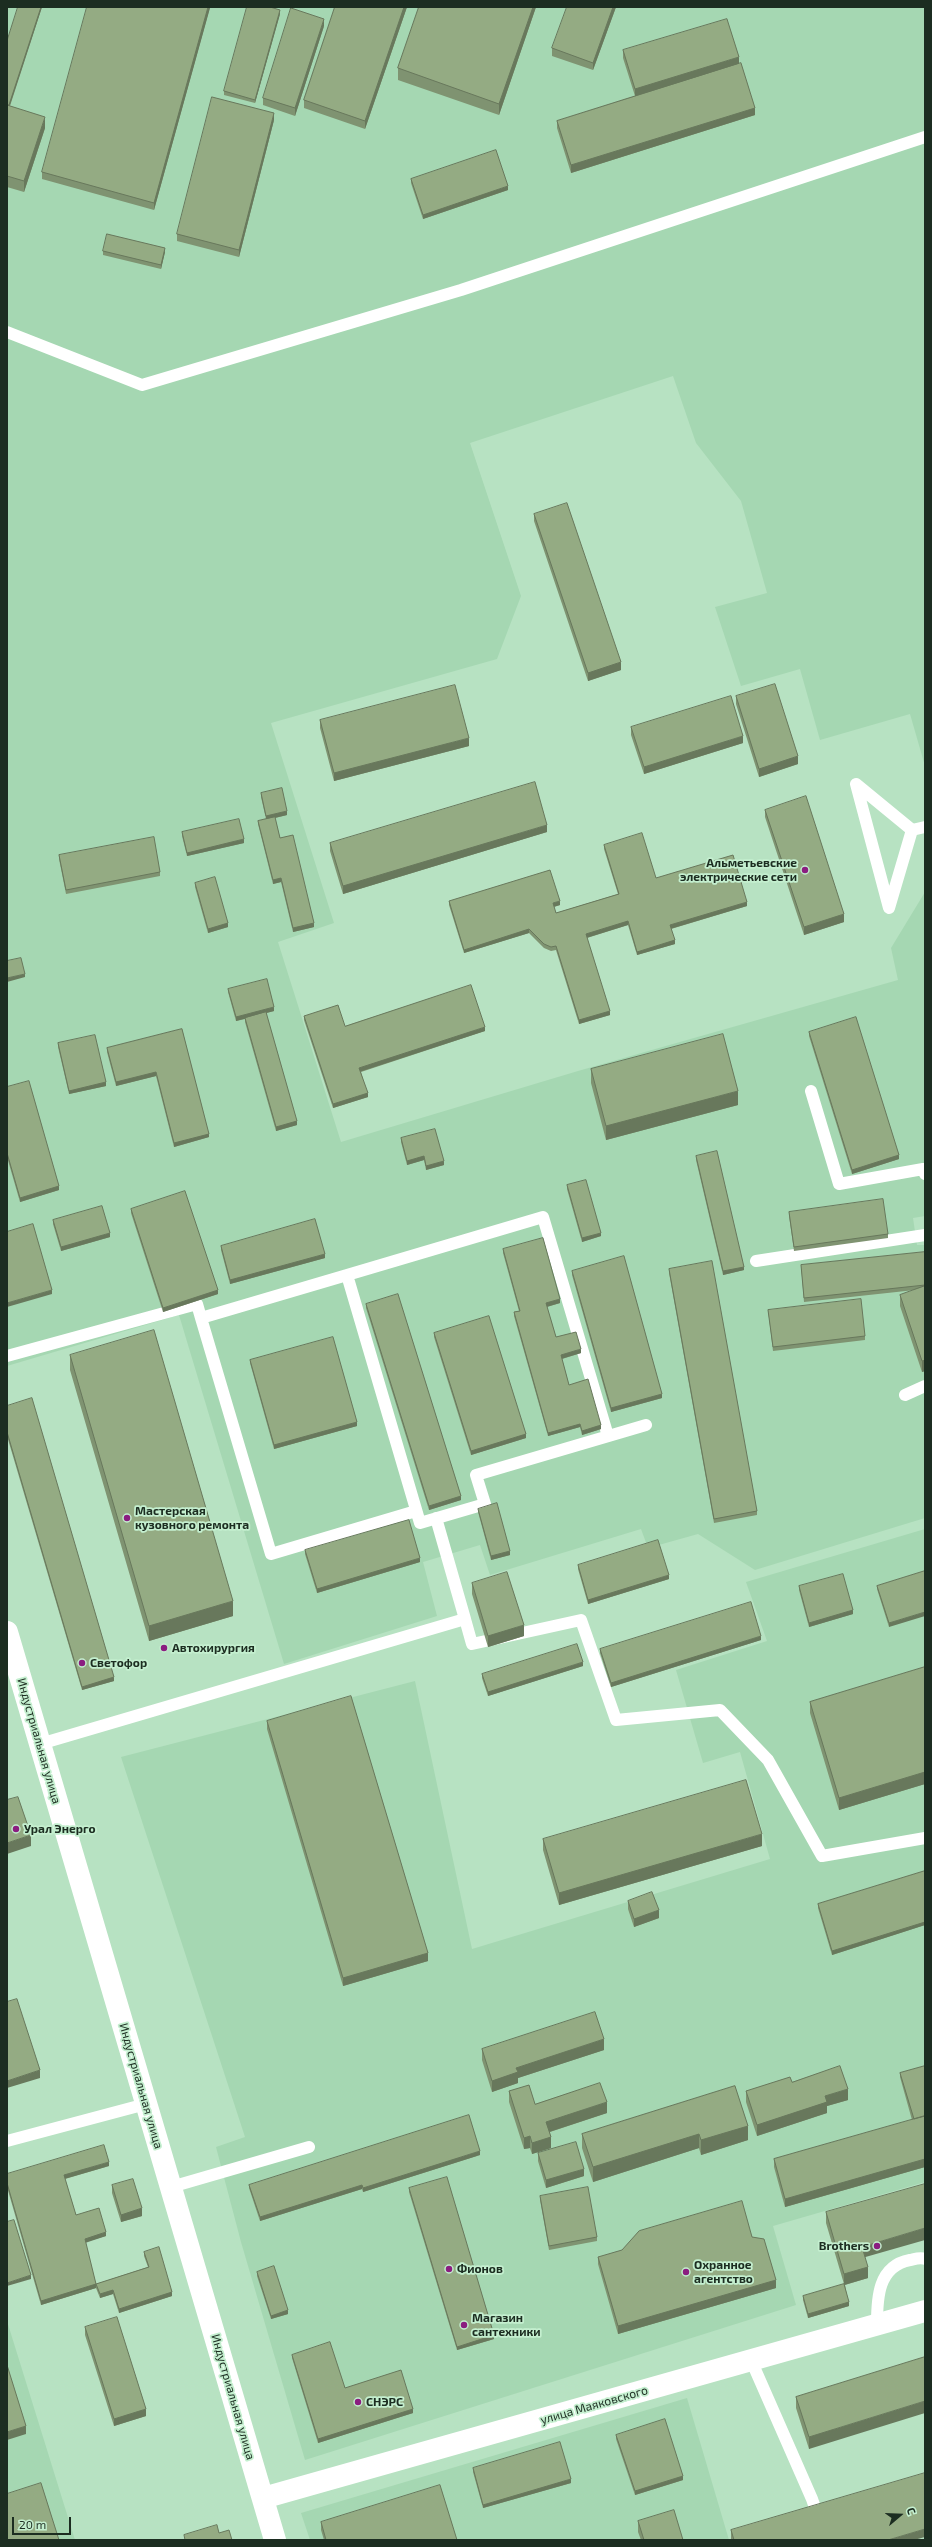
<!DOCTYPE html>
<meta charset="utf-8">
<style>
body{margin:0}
#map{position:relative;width:932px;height:2547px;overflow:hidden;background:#b7e2c2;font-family:"Exo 2",sans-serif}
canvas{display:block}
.frame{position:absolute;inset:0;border:8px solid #1c2d21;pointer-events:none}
.north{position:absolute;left:880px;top:2495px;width:40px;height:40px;-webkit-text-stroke:3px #c4efcf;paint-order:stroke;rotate:71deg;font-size:11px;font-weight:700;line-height:16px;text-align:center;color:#1c2d21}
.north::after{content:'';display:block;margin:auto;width:14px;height:18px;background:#1c2d21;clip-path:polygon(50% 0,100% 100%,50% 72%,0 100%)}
.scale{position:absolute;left:12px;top:2517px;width:59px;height:18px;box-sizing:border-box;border:2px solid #1c2d21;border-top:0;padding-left:5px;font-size:12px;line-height:14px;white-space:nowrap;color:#1c2d21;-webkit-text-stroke:3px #c4efcf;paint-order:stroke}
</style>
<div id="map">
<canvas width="932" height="2547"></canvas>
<div class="frame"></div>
<div class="north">С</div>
<div class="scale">20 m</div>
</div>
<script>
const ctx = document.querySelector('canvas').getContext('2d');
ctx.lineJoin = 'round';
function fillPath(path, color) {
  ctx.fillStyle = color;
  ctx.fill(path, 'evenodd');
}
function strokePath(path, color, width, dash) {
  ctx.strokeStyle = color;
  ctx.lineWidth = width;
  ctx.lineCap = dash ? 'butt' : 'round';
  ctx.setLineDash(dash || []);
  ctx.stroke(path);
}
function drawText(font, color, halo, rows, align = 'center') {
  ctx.font = font + ' "Exo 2",sans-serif';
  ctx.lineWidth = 3.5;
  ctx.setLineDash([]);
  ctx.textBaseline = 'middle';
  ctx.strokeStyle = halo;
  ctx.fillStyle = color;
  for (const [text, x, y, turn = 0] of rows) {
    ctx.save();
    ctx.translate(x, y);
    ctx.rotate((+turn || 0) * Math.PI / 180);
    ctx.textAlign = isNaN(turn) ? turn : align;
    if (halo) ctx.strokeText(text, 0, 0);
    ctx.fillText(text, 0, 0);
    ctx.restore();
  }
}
const built = new Path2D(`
 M7,7H925V766L910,714L820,740L800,669L741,686L715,607L767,593L741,501L696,443L673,376L470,443L521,596L497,659L271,723L334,923L278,942L341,1142L578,1071L898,980L891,948L925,892V1216L913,1218L917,1245H925V1518L755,1570L698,1534L648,1548L641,1529L490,1575L480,1545L423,1562L437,1616L284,1664L179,1315L7,1366Z
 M925,1529V2182L773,2226L796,2305L305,2460L241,2242L216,2147L245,2137L121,1757L415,1681L472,1949L770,1859L740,1752L703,1763L676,1670L767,1641L746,1582Z
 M7,2321L75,2540H7Z
 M687,2398L729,2540H310L301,2513Z`);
const service = new Path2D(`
 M7,332L142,385L461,290L925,137
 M856,784L912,830L889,908Z
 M912,830L925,827
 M811,1091L839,1184L923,1169L925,1174
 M756,1261L925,1235
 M347,1275L543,1217L608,1436
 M201,1318L271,1554L416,1511
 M7,1356L197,1304L201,1318L347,1275L420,1523L485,1504L476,1475L646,1425
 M905,1395L925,1386
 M465,1619L472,1644L581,1620L616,1720L720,1710L768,1760L822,1856L925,1838
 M40,1744L465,1619L436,1518
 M7,2141L146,2104
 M171,2187L309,2147
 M877,2324C877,2298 878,2266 910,2260C915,2259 920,2257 925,2259
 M751,2360L812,2499L826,2540`);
const tertiary = new Path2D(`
 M7,1632L275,2540
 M263,2498L925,2311`);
const wall = new Path2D(`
 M42,7L10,106L45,128L24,192L7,187V41Z
 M210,7L154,210L42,179V172Z
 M335,7H407L365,129L304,108V100Z
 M419,7H536L499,115L398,80V68Z
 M616,7L593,70L552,56V48Z
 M280,14L255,103L224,95V91Z
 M324,26L295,116L263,105V98Z
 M623,50L739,64L755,115L571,173L557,128V121L635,96L623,58Z
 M274,120L239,257L177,241V234Z
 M411,179L508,190L423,219L411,183Z
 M103,251L165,252L161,269L103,255Z
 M534,514L621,670L588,681L534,521Z
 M736,696L798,764L759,777L736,704Z
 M320,720L469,746L334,781L320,728Z
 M631,727L743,743L644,774L631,735Z
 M261,793L287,815L275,818L280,838L314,927L293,932L281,882L273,884L258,824V821L266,819L261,797Z
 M765,810L844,922L804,935L765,817Z
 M182,832L244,843L187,856L182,836Z
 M547,832L343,894L330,851V843Z
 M604,845L656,878L747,906L671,929L675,944L637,955L628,925L587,938L610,1015L579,1024L556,950L551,951L544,948L529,933L464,953L449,905V901L560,905L554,907L556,913L618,894L604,849Z
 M59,855L160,872V876L66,894L59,859Z
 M195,883L228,927L208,933L195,887Z
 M228,989L274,1011L266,1013L297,1125L276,1131L245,1022V1019L236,1021L228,992Z
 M304,1016L345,1026L485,1031L361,1072L368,1097L333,1108L304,1020Z
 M182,1029L209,1137L174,1147L156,1076L116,1086L107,1052V1048Z
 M809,1032L899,1159L852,1174L809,1036Z
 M58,1043L106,1086L69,1094L58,1047Z
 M591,1069L738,1105L606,1140L591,1083Z
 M7,1087L59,1190L20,1202L7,1157Z
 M401,1138L444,1165L426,1170L424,1160L407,1165L401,1142Z
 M696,1156L744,1270L723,1275L696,1160Z
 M567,1185L601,1236L582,1242L567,1189Z
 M131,1209L218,1294L163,1312L131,1213Z
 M789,1212L888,1234V1238L794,1251L789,1216Z
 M53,1220L110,1237L61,1251L53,1224Z
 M221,1246L325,1258L230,1284L221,1250Z
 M503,1249L560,1303L547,1307L556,1337L581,1353L562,1359L569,1385L601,1429L582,1435L580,1427L548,1436L514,1316V1312L519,1311L503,1253Z
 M925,1252V1371L922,1372L900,1306V1295L915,1290L804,1302L801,1265Z
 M669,1269L757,1511V1515L714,1523L669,1273Z
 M572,1271L662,1398L611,1412L572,1275Z
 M366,1304L461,1500L429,1510L366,1308Z
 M768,1310L865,1336V1340L773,1351Z
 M434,1333L526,1438L471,1455L434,1337Z
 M70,1355L233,1616L149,1641L70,1370Z
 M250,1360L357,1426L274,1449L250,1363Z
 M7,1406L114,1681L82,1690L7,1436Z
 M478,1509L510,1555L491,1560L478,1512Z
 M305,1550L420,1562L317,1593L305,1554Z
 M578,1565L669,1579L588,1604L578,1569Z
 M925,1571L889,1627L877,1589V1586Z
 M472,1583L524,1636L488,1647L472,1594Z
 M799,1586L853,1614L809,1627L799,1590Z
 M761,1640L611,1687L600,1653V1649Z
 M583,1666L488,1696L482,1678V1674Z
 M925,1667V1784L839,1810L810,1713V1702Z
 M267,1721L428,1961L343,1986L267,1729Z
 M543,1839L762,1846L559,1905L543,1850Z
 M925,1871V1925L832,1955L818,1908V1904Z
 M628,1901L659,1918L634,1927L628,1909Z
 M482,2049L604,2050L518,2078V2083L492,2092L482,2060Z
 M925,2066V2167L785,2207L774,2167V2159L912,2120L900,2077V2073Z
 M792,2082L848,2100L827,2106V2113L757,2136L746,2102V2091Z
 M735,2086L748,2140L701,2155L699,2148L593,2182L582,2148V2134Z
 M509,2091L535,2104L607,2113L550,2132L551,2148L532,2154L530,2148L524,2149L509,2102Z
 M538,2153L584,2176L546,2188L538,2161Z
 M480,2155L363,2192L362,2189L260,2221L249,2188V2185Z
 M109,2166L65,2179L76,2215L106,2236L85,2242L96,2284L148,2267L144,2256V2252L172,2296L119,2313L113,2294L100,2298L96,2288L41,2305L7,2187V2174Z
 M112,2185L142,2216L121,2222L112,2193Z
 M409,2188L494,2339L457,2350L409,2192Z
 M540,2196L597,2237V2241L549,2250L540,2200Z
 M826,2212L865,2257L868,2278L845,2285L849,2306L808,2318L803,2300V2296L844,2284L826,2223Z
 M752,2237L776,2288L618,2334L598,2264V2257Z
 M257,2272L288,2314L271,2319L257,2276Z
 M85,2327L146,2416L114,2426L85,2335Z
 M292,2355L345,2388L413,2413L318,2443L292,2358Z
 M925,2357L809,2449L796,2408V2397Z
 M616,2435L683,2480L635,2495L616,2439Z
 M473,2468L571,2483L483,2508L473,2472Z
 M638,2521L683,2540H641L638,2532Z
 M321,2522L457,2540H324L321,2530Z
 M731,2530L914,2540H731Z`);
const shadedWall = new Path2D(`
 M41,7H42L7,114V110Z
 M208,7H210V8L154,210V203Z
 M404,7H407L365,129V121Z
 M533,7H536L499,115V104Z
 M613,7H616L593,70V63Z
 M280,10V14L255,103V100Z
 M324,19V26L295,116V108Z
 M739,57V65L635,96V89Z
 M755,108V115L571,173V165Z
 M274,113V120L239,257V250Z
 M45,117V128L24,192V181Z
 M508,186V190L423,219V215Z
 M165,248V252L161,269V265Z
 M621,662V670L588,681V673Z
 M743,736V743L644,774V767Z
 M469,738V746L334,781V773Z
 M798,756V764L759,777V769Z
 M287,811V815L266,820V816Z
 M547,825V832L343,894V886Z
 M244,839V843L187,856V853Z
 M281,878V882L273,884V880Z
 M560,901V905L553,907V903Z
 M747,902V906L670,929V925Z
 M844,914V922L804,935V927Z
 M628,921V925L586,938V934Z
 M228,923V927L208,933V929Z
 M314,923V927L293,932V928Z
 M529,929V933L464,953V950Z
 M675,940V944L637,955V952Z
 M25,974V977L7,982V978Z
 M274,1007V1011L236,1021V1017Z
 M610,1011V1015L579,1024V1020Z
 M485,1027V1031L359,1072V1068Z
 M156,1072V1076L116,1086V1082Z
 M106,1082V1086L69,1094V1091Z
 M738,1091V1105L606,1140V1126Z
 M368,1093V1097L333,1108V1104Z
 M297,1121V1125L276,1131V1127Z
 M209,1134V1137L174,1147V1143Z
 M899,1155V1159L852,1174V1170Z
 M424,1156V1160L407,1165V1161Z
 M444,1161V1165L426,1170V1166Z
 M59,1186V1190L20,1202V1198Z
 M110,1233V1237L61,1251V1247Z
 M601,1233V1236L582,1242V1238Z
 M325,1254V1258L230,1284V1280Z
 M744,1267V1270L723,1275V1271Z
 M52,1290V1294L7,1307V1303Z
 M218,1290V1294L163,1312V1308Z
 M560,1299V1303L546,1307V1303Z
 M581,1349V1353L561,1359V1355Z
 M925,1360V1371L922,1372V1361Z
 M662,1394V1398L611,1412V1408Z
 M357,1422V1426L274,1449V1445Z
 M580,1424V1427L548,1436V1433Z
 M601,1425V1429L582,1435V1431Z
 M526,1434V1438L471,1455V1451Z
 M461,1496V1500L429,1510V1506Z
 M510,1551V1555L491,1560V1556Z
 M420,1558V1562L317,1593V1589Z
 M669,1575V1579L588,1604V1600Z
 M233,1601V1616L149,1641V1626Z
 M853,1610V1614L809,1627V1623Z
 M925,1612V1616L889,1627V1623Z
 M524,1625V1636L488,1647V1636Z
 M761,1636V1640L611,1687V1683Z
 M583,1662V1666L488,1696V1692Z
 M114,1677V1681L82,1690V1687Z
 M925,1772V1784L839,1810V1798Z
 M762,1834V1846L559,1905V1893Z
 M31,1835V1846L7,1854V1843Z
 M659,1910V1918L634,1927V1919Z
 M925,1922V1925L832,1955V1951Z
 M428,1953V1961L343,1986V1978Z
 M604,2039V2050L518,2078V2083L492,2092V2081L516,2068Z
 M40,2070V2078L7,2088V2081Z
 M848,2089V2100L827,2106V2113L757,2136V2125L825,2096Z
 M607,2102V2113L546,2133V2122Z
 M748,2126V2140L701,2155V2140Z
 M699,2134V2148L593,2182V2167Z
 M530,2136V2148L524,2149V2138Z
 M551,2137V2148L532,2154V2143Z
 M480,2151V2155L363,2192V2188Z
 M925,2159V2167L785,2207V2199Z
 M109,2162V2166L64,2179V2175Z
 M584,2169V2176L546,2188V2180Z
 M362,2185V2189L260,2221V2217Z
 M142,2208V2216L121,2222V2215Z
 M925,2228V2240L862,2258V2247Z
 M106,2232V2236L85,2243V2239Z
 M868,2267V2278L844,2285V2274Z
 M31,2275V2279L7,2286V2283Z
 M776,2280V2288L618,2334V2326Z
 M96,2284V2288L41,2305V2301Z
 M113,2290V2294L100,2298V2294Z
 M172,2292V2296L119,2313V2309Z
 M849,2302V2306L808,2318V2314Z
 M288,2310V2314L271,2319V2316Z
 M494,2335V2339L457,2350V2347Z
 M925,2401V2413L809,2449V2437Z
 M146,2409V2416L114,2426V2419Z
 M413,2409V2413L318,2443V2439Z
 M26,2426V2434L7,2440V2432Z
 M683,2476V2480L635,2495V2491Z
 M571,2479V2483L483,2508V2505Z
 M925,2529V2537L914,2540H888Z`);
const building = new Path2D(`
 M18,7H41L9,105H7V41Z
 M87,7H208L154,203L42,172Z
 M247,7H270L280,10L255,100L224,91Z
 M335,7H404L365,121L304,100Z
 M419,7H533L499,104L398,68Z
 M567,7H613L593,63L552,48Z
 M291,8L324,19L295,108L263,98Z
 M727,19L739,57L635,89L623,50Z
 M741,63L755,108L571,165L557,121Z
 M212,97L274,113L239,250L177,234Z
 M7,105L45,117L24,181L7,176Z
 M496,150L508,186L423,215L411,179Z
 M107,234L165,248L161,265L103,251Z
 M567,503L621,662L588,673L534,514Z
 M775,684L798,756L759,769L736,696Z
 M455,685L469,738L334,773L320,720Z
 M731,696L743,736L644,767L631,727Z
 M535,782L547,825L343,886L330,843Z
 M282,788L287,811L266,816L261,793Z
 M806,796L844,914L804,927L765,810Z
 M275,817L280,838L293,835L314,923L293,928L281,878L273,880L258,821Z
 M239,819L244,839L187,853L182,832Z
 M642,833L656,878L733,855L747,902L670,925L675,940L637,952L628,921L586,934L610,1011L579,1020L556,946L551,947L544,944L529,929L464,950L449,901L550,870L560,901L553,903L556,913L619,894L604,845Z
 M154,837L160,872L66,890L59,855Z
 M215,877L228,923L208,929L195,883Z
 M21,958L25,974L7,978V961Z
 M267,979L274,1007L236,1017L228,989Z
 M471,985L485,1027L359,1068L368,1093L333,1104L304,1016L338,1005L345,1026Z
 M266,1012L297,1121L276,1127L245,1018Z
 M856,1017L899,1155L852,1170L809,1032Z
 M182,1029L209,1134L174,1143L156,1072L116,1082L107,1048Z
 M723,1034L738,1091L606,1126L591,1069Z
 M95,1035L106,1082L69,1091L58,1043Z
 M29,1081L59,1186L20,1198L7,1153V1087Z
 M435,1129L444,1161L426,1166L424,1156L407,1161L401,1138Z
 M717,1151L744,1267L723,1271L696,1156Z
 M586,1180L601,1233L582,1238L567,1185Z
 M185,1191L218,1290L163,1308L131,1209Z
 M883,1199L888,1234L794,1247L789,1212Z
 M102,1206L110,1233L61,1247L53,1220Z
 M315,1219L325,1254L230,1280L221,1246Z
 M33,1224L52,1290L7,1303V1232Z
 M543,1238L560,1299L546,1303L556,1337L576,1332L581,1349L561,1355L569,1385L588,1379L601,1425L582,1431L580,1424L548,1433L514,1312L520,1311L503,1249Z
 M925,1252V1285L804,1298L801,1265Z
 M624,1256L662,1394L611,1408L572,1271Z
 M712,1261L757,1511L714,1519L669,1269Z
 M925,1286V1360L922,1361L900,1295Z
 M398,1294L461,1496L429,1506L366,1304Z
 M861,1299L865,1336L773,1347L768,1310Z
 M489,1316L526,1434L471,1451L434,1333Z
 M154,1330L233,1601L149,1626L70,1355Z
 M333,1337L357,1422L274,1445L250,1360Z
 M32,1398L114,1677L82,1687L7,1432V1406Z
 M497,1503L510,1551L491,1556L478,1509Z
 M409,1520L420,1558L317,1589L305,1550Z
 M658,1540L669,1575L588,1600L578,1565Z
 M925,1571V1612L889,1623L877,1586Z
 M507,1572L524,1625L488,1636L472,1583Z
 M843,1574L853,1610L809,1623L799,1586Z
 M751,1602L761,1636L611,1683L600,1649Z
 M577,1644L583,1662L488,1692L482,1674Z
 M925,1667V1772L839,1798L810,1702Z
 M351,1696L428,1953L343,1978L267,1721Z
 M746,1780L762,1834L559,1893L543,1839Z
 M18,1797L31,1835L7,1843V1800Z
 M925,1871V1922L832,1951L818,1904Z
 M652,1892L659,1910L634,1919L628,1901Z
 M17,1999L40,2070L7,2081V2002Z
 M595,2012L604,2039L516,2068L518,2072L492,2081L482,2049Z
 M840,2066L848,2089L825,2096L827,2102L757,2125L746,2091L790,2077L792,2082Z
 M925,2066V2116L914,2119L900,2073Z
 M600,2083L607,2102L546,2122L551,2137L532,2143L530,2136L524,2138L509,2091L529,2085L535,2104Z
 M735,2086L748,2126L701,2140L699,2134L593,2167L582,2134Z
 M469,2115L480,2151L363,2188L362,2185L260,2217L249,2185Z
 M925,2116V2159L785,2199L774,2159Z
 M576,2142L584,2169L546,2180L538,2153Z
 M104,2145L109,2162L64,2175L76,2215L99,2208L106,2232L85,2239L96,2284L41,2301L7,2183V2174Z
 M447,2177L494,2335L457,2347L409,2188Z
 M133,2179L142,2208L121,2215L112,2185Z
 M925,2184V2228L862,2247L868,2267L844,2274L826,2212Z
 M588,2187L597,2237L549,2246L540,2196Z
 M742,2201L752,2237L764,2239L776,2280L618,2326L598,2257L622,2250L639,2231Z
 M14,2220L31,2275L7,2283V2222Z
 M159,2247L172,2292L119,2309L113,2290L100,2294L96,2284L149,2267L144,2252Z
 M274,2266L288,2310L271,2316L257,2272Z
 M844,2284L849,2302L808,2314L803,2296Z
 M117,2317L146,2409L114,2419L85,2327Z
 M330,2342L345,2388L401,2370L413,2409L318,2439L292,2355Z
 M925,2357V2401L809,2437L796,2397Z
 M7,2365L26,2426L7,2432Z
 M665,2419L683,2476L635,2491L616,2435Z
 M560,2442L571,2479L483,2505L473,2468Z
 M925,2473V2529L888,2540H734L731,2530Z
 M41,2483L59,2540H7V2494Z
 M440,2485L457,2540H326L321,2522Z
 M674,2510L683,2540H644L638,2521Z
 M217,2525L219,2533L229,2530L232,2540H185L184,2535Z`);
const markers = [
 [805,870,4,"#8b1d80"],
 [127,1518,4,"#8b1d80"],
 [164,1648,4,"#8b1d80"],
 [82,1663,4,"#8b1d80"],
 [16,1829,4,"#8b1d80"],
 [877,2246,4,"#8b1d80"],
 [449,2269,4,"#8b1d80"],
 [686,2272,4,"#8b1d80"],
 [464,2325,4,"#8b1d80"],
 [358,2402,4,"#8b1d80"]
];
const poiNames = [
 ["Альметьевские",797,863,"right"],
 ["электрические сети",797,877,"right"],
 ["Мастерская",135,1511],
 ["кузовного ремонта",135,1525],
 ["Автохирургия",172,1648],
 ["Светофор",90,1663],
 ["Урал Энерго",24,1829],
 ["Brothers",869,2246,"right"],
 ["Охранное",694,2265],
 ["агентство",694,2279],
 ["Фионов",457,2269],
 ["Магазин",472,2318],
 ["сантехники",472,2332],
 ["СНЭРС",366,2402]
];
const streetNames = [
 ["Индустриальная улица",39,1741,74],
 ["Индустриальная улица",141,2086,74],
 ["Индустриальная улица",233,2397,74],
 ["улица Маяковского",594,2405,-16]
];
fillPath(built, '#a5d7b2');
strokePath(service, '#fff', 12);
strokePath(tertiary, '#fff', 22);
fillPath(wall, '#7f9371');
fillPath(shadedWall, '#68785c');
fillPath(building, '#94ab83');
strokePath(building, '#68785c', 1);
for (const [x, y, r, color] of markers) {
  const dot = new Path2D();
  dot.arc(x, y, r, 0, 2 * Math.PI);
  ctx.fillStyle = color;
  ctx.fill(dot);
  strokePath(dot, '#c4efcf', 1.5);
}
drawText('bold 12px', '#1c2d21', '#c4efcf', poiNames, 'left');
drawText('12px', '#1c2d21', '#c4efcf', streetNames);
</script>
